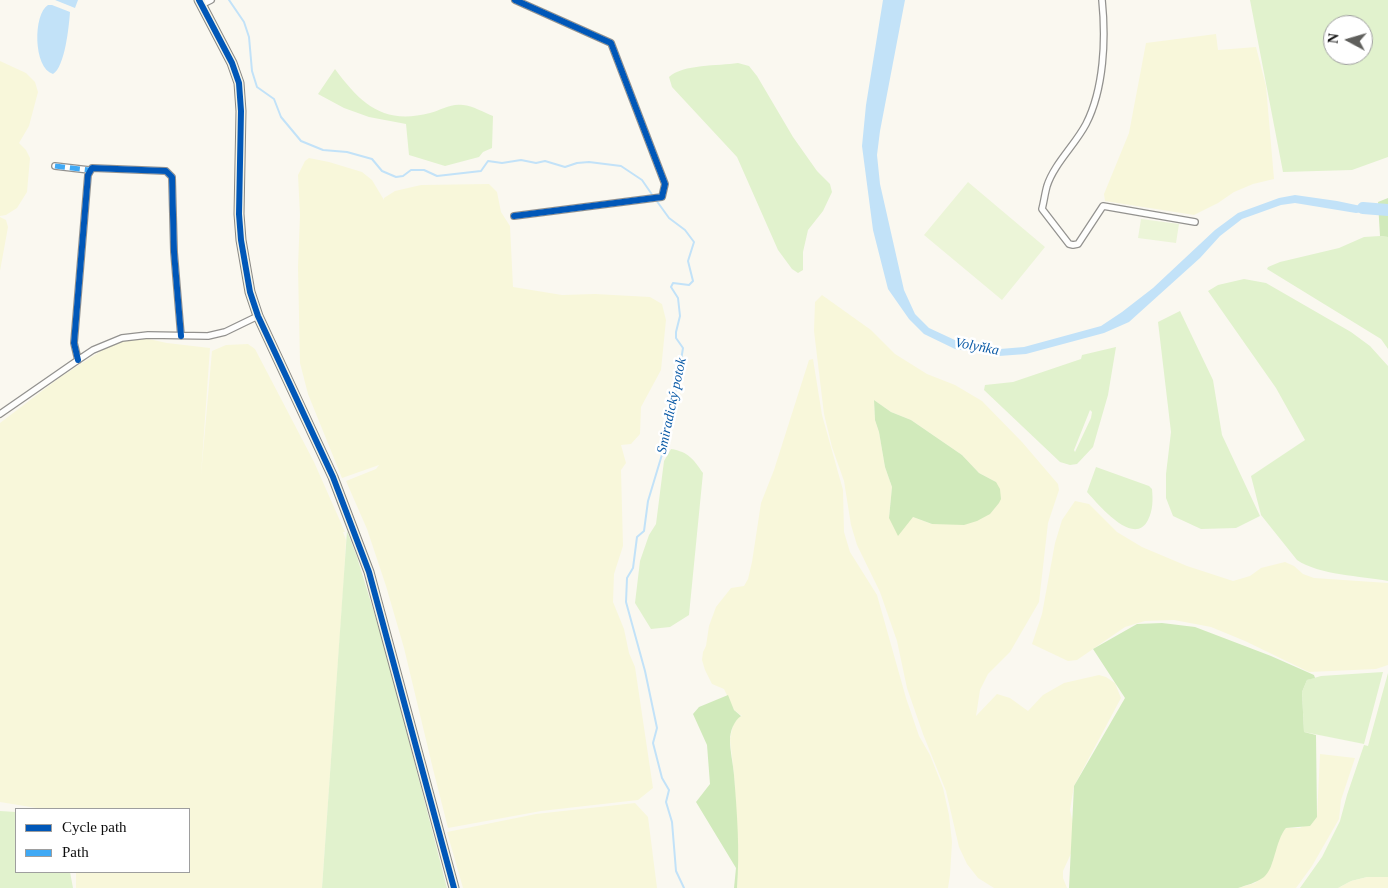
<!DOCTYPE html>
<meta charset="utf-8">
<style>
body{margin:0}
#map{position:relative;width:1388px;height:888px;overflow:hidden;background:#faf8f0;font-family:"Times New Roman",serif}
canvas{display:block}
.legend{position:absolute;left:15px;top:808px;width:175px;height:65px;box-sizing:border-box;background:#fff;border:1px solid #9e9e9e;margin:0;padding:6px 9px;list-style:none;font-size:15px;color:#0c0c0c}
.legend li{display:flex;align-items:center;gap:10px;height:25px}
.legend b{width:25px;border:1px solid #9e9e9e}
.north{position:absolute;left:1323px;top:15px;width:50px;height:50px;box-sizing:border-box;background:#fff;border:1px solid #9e9e9e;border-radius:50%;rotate:276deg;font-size:14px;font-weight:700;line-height:20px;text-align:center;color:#0c0c0c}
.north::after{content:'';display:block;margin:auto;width:18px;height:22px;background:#5f5f5c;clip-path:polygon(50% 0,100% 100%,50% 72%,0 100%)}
</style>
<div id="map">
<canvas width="1388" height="888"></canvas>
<ul class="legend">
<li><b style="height:6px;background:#0057b8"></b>Cycle path</li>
<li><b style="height:6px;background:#3fa9f5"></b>Path</li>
</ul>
<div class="north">N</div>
</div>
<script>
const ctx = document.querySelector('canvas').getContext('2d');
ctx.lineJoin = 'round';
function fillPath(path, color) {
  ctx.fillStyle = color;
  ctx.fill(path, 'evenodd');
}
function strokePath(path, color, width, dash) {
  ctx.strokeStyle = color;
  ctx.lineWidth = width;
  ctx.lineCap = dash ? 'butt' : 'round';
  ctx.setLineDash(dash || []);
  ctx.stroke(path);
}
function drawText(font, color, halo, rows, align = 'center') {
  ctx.font = font + ' "Times New Roman",serif';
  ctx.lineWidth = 5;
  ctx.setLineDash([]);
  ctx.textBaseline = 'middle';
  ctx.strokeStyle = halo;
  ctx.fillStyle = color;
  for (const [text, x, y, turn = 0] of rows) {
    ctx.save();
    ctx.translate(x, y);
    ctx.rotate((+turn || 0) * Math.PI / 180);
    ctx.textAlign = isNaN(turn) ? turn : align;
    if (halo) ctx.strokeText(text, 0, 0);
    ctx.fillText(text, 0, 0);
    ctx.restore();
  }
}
const farmland = new Path2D(`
 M1216,34L1218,50L1256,47L1266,86L1274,179L1253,184L1234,192L1218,203L1194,215L1105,201L1104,194L1129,133L1146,43Z
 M0,61L26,73L35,82L38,92L29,126L19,143L26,150L30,158L27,192L17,208L6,215L0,216Z
 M309,158L329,162L362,172L372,180L384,200V198L395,191L421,185L489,184L497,192L501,212L510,226L513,287L562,295L595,294L650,297L662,304L666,320L661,370L641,407L640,434L631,444L621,445L626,463L621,470L623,546L614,574L613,602L624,629L629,653L635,667L653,788L638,800L541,811L448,828L433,769L404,648L386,586L367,529L346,481L376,469L379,465L342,478L308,394L300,363L298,267L300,215L298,175L305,161Z
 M0,217L6,220L8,227L0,271Z
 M822,295L871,330L895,354L927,374L955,385L982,401L1022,442L1058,484L1059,490L1048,523L1039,602L1010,652L988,674L980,690L976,716L997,694L1010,698L1028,711L1043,695L1064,683L1099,675L1106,677L1115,683L1121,698L1074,786L1070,810L1074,828V847L1063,871V878L1067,888H994L978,878L967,864L959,847L946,791L923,734L907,688L897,641L880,592L857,545L851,525L844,481L832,447L824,414L814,331L815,302ZM874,400L891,412L911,420L962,455L979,473L996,482L932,524L913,517H889L892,487L885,467L879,432L875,420Z
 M144,338L167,343L210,348L201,475L212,351L226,345L248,344L255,349L314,462L345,532H343L346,540L344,579L322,888H76V872H189V809H43L0,802V423L59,378L104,349L122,341Z
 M813,359L822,415L843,490L844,532L850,552L877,595L906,698L919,736L930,755L943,788L949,815L952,842L950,875L948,888H737L738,868L737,834L734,775L730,739L733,725L739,716H742L734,710L724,689L712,684L705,670L702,660L703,652L706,646L709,626L716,607L731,588L744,586L748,579L752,562L761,503L774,470L809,360Z
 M1075,501L1089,504L1117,532L1142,547L1187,566L1233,581L1250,576L1261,568L1285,562L1294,566L1303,574L1314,578L1388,583V665L1376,669L1309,672L1245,641L1211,627L1174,620L1145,621L1125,627L1077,660L1068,661L1032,644L1042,614L1055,543L1062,520Z
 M1320,754L1355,758L1341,800L1339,819L1312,866L1296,888H1238L1255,883L1272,863L1279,836L1286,828H1300L1317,817Z
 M635,803L648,817L657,888H463L447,832L536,814Z
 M1367,877H1388V888H1338L1351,881Z`);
const green = new Path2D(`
 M1250,0H1388V157L1352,170L1283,172ZM1333,25H1363V55H1333Z
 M738,63L749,66L757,76L793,137L817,171L830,184L832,192L823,211L808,230L803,252V270L798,273L792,269L778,250L737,157L672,87L669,77C683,64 718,66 738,63Z
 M335,69C361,104 383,125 430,113C441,110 451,103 463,105C473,106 483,112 493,116L492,148L483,152L479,157L445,166L409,155L406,124L369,117L344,108L318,94Z
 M1380,236L1388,237V349L1381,339L1267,269L1268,267L1280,262L1339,248L1364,237Z
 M1244,279L1266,283L1351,332L1370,346L1388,366V581C1361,576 1319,575 1297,560L1261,515L1251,476L1305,440L1276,388L1208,291L1218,285Z
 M1180,311L1213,380L1222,435L1260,516L1236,528L1201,529L1173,516L1166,498V474L1171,432L1158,322Z
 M1116,347L1108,395L1093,447L1077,464L1070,465L1060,462L984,390L985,385L1013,382L1081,359L1082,355ZM1090,410L1092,412L1091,418L1075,452L1074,450Z
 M671,449C689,452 693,459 703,473L689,615L670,627L651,629L635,603L640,561L649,535L656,524L664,461Z
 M1096,467L1149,486L1152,489C1153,500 1153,510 1148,520C1134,548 1098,504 1087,492Z
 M347,531L357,557L385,648L447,888H322Z
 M1383,672L1364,744L1304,732L1302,692L1307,680L1321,676Z
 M1388,673V877H1367L1351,881L1338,888H1300L1322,857L1340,821L1347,795L1364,745L1368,746Z
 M0,811L16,812V872H70L73,888H0Z`);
const forest = new Path2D(`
 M1388,198V237L1380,236L1378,202Z
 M874,400L891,412L911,420L962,455L979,473L996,482L1000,489L1001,499L999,503L990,514L977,521L964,525L932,524L913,517L898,536L889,518L892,487L885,467L879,432L875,420Z
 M1162,623L1195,627L1271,656L1314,675L1315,678L1307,680L1302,692L1304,732L1316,735L1317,817L1310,826L1286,828C1275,841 1275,868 1264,877C1256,883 1247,885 1238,888H1069L1074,786L1125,698L1093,649L1137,624Z
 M728,695L734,710L741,716C734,721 730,731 730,740C730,751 733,763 734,775C737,812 740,851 737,888H734L736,868L696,802L710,784L707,745L693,714L699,707Z`);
const pitch = new Path2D(`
 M968,182L1045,247L1002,300L924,235Z
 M1141,219L1179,224L1176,243L1138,238Z`);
const water = new Path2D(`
 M55,0H78L75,8Z
 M883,0H905L880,131L877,155L880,184L904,290L915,314L929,328L957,341L1000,349L1024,347L1101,326L1122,312L1153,288L1215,230L1238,213L1279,198L1295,195L1337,201L1380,210L1356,213L1295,203L1281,205L1242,219L1220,236L1200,258L1129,322L1104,333L1026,354L999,356L955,349L924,334L909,319L888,289L873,230L862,146L866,105Z
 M48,5H52L70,12C69,26 65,67 53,74C33,68 33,14 48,5Z`);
const stream = new Path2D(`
 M229,0L244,22L249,37L252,71L257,87L274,99L281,117L301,141L323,150L347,152L372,159L382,171L396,177L403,176L411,170H424L437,176L481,171L488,161L502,163L521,160L536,163L545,161L565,167L577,163L589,162L621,166L642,180L653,196
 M656,200L669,218L685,230L694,242L688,261L693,281L689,285L673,283L671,287L678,298L680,316L676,332V338L683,348L670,428L648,501L644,531L637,537L633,568L627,578L626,602L645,671L657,728L653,743L662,778L669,790L666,802L672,822L676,871L684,888`);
const river = new Path2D(`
 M1363,208L1388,210`);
const street = new Path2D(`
 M1102,0C1106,39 1104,89 1086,124C1075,145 1054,164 1047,186C1045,193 1044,201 1042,209L1069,244L1073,245L1078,244L1103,206L1195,222
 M201,5L211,0
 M55,166L89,170
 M514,216L662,197L665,184L611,43L515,0
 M78,360L74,343L88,175L92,168L166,171L172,177L174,252L181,336
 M0,414L78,360L93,350L122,338L148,335L208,336L225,332L258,316`);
const secondary = new Path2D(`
 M199,0L232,63L239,83L241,111L239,214L241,240L250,292L258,316L333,477L369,572L454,888`);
const quiet = new Path2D(`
 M55,166L89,170`);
const cycleway = new Path2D(`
 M199,0L232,63L239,83L241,111L239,214L241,240L250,292L258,316L333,477L369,572L454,888
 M514,216L662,197L665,184L611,43L515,0
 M78,360L74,343L88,175L92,168L166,171L172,177L174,252L181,336`);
const waterNames = [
 ["Volyňka",977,347,11],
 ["Smiradický potok",672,406,-78]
];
fillPath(farmland, '#f8f7da');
fillPath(green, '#e1f2cd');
fillPath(forest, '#d1eabb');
fillPath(pitch, '#ecf5d8');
fillPath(water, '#c2e2f8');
strokePath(stream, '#c2e2f8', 2);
strokePath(river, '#c2e2f8', 12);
strokePath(street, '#93928f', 8);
strokePath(secondary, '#8a8985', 11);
strokePath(street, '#fefefd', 5.5);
strokePath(secondary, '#f4f4e8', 9);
strokePath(quiet, '#3fa9f5', 5, [10, 5]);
strokePath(cycleway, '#0057b8', 6);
drawText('italic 14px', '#0b5ba7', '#fff', waterNames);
</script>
